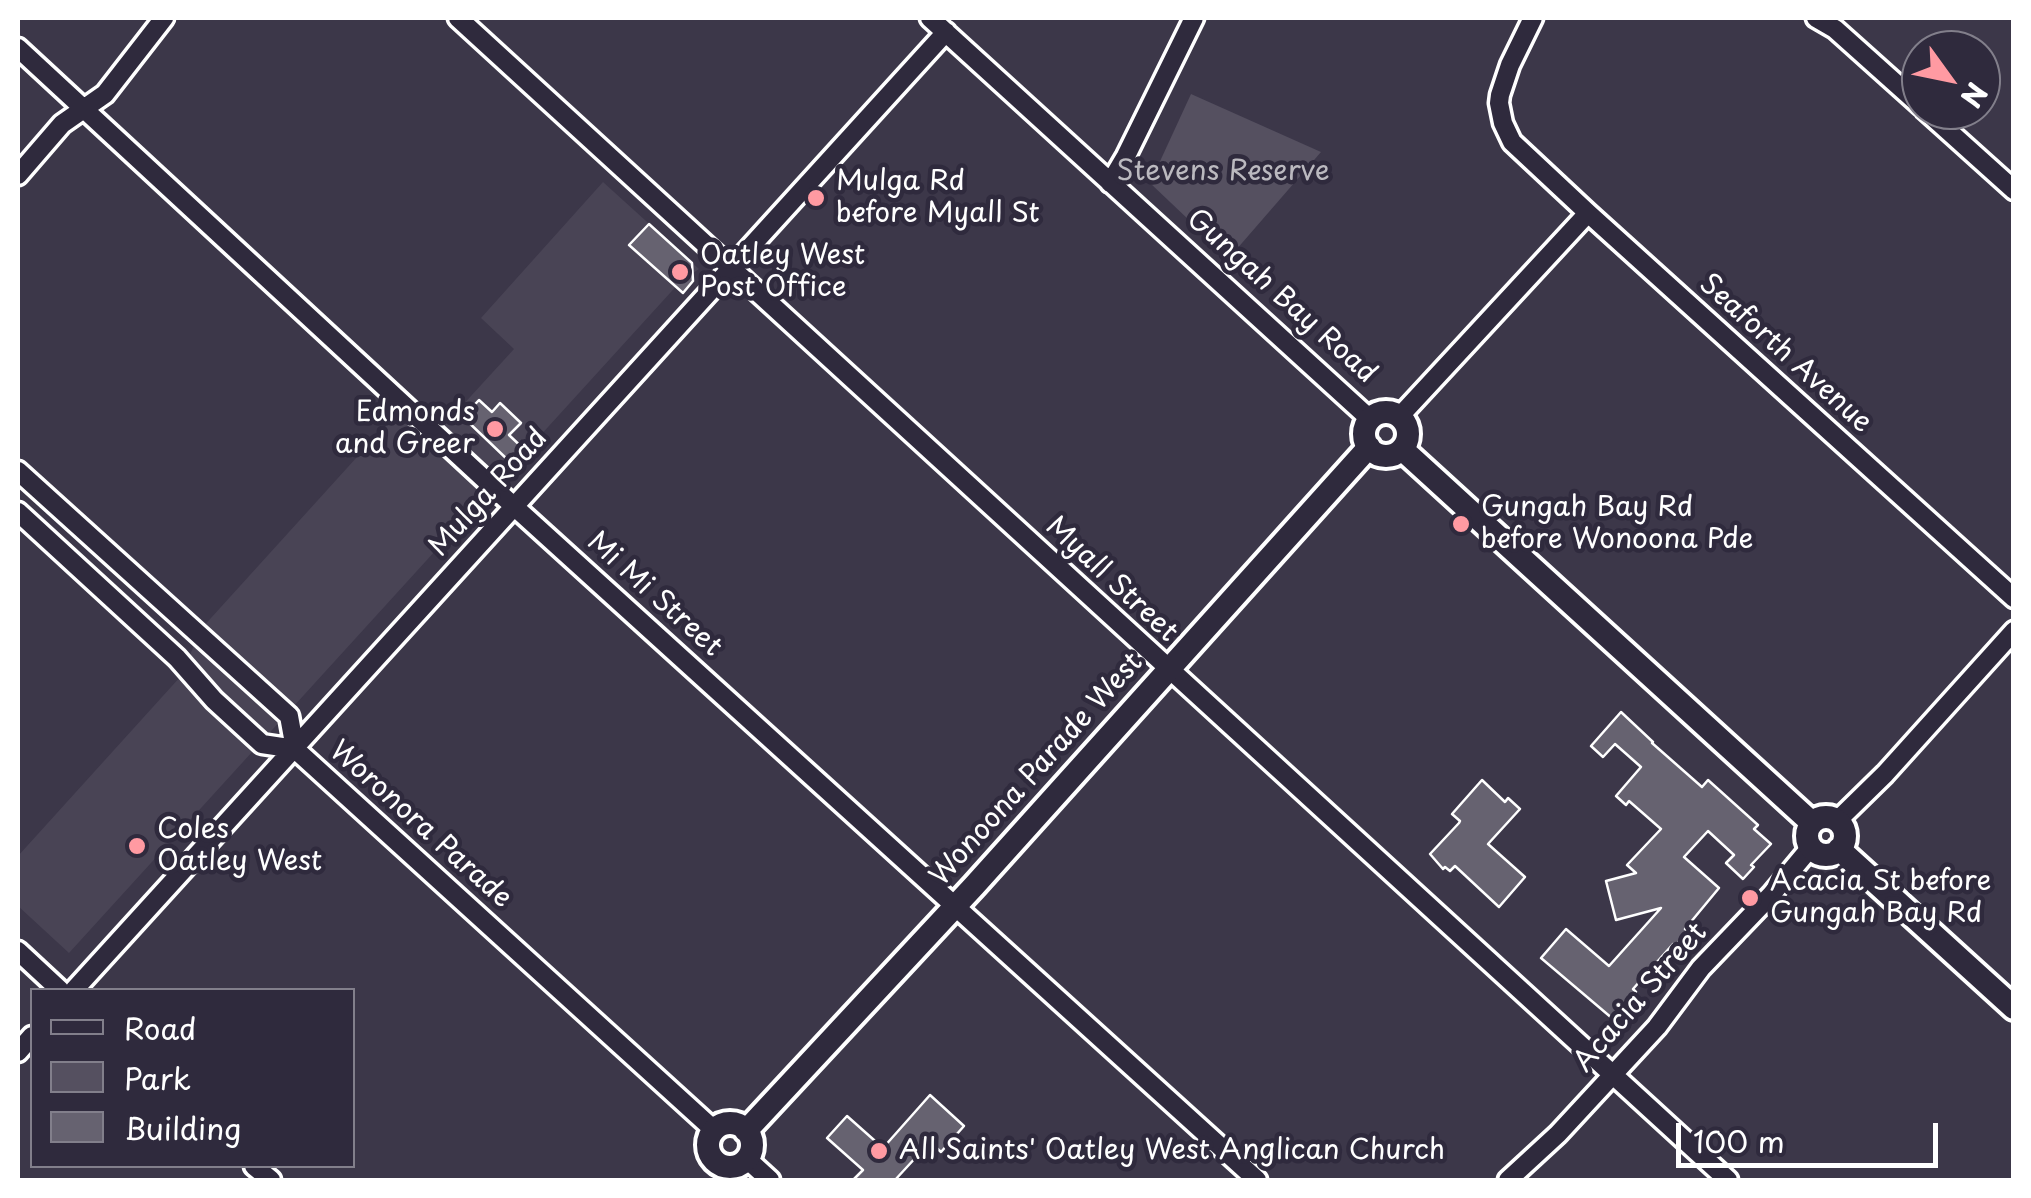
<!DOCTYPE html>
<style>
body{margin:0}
#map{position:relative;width:2031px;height:1198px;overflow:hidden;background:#3c3749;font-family:"Playpen Sans",sans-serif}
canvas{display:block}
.frame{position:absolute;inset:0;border:20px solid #fff;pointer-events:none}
.legend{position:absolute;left:30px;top:988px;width:325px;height:180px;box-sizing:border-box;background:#2f2a3d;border:2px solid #827f8b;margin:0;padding:12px 18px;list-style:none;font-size:30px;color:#fff}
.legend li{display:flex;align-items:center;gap:20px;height:50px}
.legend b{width:50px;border:2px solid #827f8b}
.north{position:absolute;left:1901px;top:30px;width:100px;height:100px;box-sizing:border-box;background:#2f2a3d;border:2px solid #827f8b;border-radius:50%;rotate:123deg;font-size:28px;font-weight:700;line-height:40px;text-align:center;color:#fff}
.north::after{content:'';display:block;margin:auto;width:35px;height:45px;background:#ff9aa2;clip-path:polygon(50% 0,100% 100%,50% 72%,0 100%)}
.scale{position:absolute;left:1676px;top:1123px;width:262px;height:45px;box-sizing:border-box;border:5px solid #fff;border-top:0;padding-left:12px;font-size:30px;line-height:35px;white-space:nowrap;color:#fff;-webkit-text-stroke:8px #2f2a3d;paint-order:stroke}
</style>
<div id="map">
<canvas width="2031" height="1198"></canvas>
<div class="frame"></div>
<ul class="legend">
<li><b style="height:12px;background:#2f2a3d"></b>Road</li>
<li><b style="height:28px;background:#555060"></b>Park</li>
<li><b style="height:28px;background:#666270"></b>Building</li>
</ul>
<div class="north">N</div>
<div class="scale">100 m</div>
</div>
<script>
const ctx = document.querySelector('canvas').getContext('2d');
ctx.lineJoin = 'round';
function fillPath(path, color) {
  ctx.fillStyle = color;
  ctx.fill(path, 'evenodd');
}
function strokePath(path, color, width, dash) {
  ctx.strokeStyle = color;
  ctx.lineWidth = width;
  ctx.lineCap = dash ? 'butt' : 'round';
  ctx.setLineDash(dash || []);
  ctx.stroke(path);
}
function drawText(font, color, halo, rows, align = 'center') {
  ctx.font = font + ' "Playpen Sans",sans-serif';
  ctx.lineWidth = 9;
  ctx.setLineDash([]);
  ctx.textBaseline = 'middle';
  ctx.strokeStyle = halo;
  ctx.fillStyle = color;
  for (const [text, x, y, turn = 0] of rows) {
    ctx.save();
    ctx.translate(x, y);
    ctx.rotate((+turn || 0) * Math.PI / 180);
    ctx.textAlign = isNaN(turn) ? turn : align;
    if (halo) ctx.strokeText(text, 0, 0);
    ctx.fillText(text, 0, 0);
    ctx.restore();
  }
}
const built = new Path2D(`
 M603,182L699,269L681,281L69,953L18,906V856L181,676L201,629L396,414L428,443L514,349L481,318Z`);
const green = new Path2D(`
 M1191,94L1321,152L1229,258L1150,183Z`);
const building = new Path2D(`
 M649,224L692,263L693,281L683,293L629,245Z
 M479,400L492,412L500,403L521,423L509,435L528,453L520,461L510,462L463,417Z
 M1621,712L1653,742L1652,743L1702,787L1708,780L1758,825L1754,829L1771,844L1751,865L1754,867L1743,879L1726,863L1734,855L1708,831L1684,857L1719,888L1685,929L1688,931L1675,946L1673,944L1633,989L1636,992L1613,1019L1541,958L1566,929L1609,966L1661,908L1616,920L1606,881L1636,873L1627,865L1661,829L1629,801L1626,805L1616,796L1641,767L1615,744L1603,757L1591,746Z
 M1482,780L1505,802L1508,798L1520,809L1488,844L1525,877L1499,907L1455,866L1450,871L1445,867L1443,869L1430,854L1459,823L1460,821L1452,814Z
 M930,1095L964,1126L941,1152L930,1142L895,1180H853L863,1170L827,1138L847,1116L883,1148Z`);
const minor = new Path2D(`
 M458,18L1728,1180
 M930,18L1370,419
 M1533,18L1510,65L1500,95L1499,103L1503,123L1512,142L1588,213L2014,598
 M1816,18L1835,29L1921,106
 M18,48L496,490L1257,1180
 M1925,110L2014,190
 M18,175L62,124L105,94L164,18
 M1110,183L1126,156L1194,18
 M1400,416L1588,213
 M18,471L289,716L295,749L714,1130
 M18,512L177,658L214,700L262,744L295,749
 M1837,821L1885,774L2014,631
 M18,951L60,990
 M74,990L946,32
 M18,1052L32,1036
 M747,1159L770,1180
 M254,1166L271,1180
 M1508,1180L1558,1134L1657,1027L1701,968L1771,895L1811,847`);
const tertiary = new Path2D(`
 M1364 434a22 22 0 1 1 44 0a22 22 0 1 1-44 0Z
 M1402,449L1812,823
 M1807 836a19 19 0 1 1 38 0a19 19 0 1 1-38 0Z
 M1839,849L2014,1008
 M708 1145a22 22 0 1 1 44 0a22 22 0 1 1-44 0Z
 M746,1131L974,886L1369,447`);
const markers = [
 [816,198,10,"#ff9aa2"],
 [680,272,10,"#ff9aa2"],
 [495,429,10,"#ff9aa2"],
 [1461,524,10,"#ff9aa2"],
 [137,846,10,"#ff9aa2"],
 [1750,898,10,"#ff9aa2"],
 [879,1151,10,"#ff9aa2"]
];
const parkNames = [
 ["Stevens Reserve",1223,172]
];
const poiNames = [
 ["Mulga Rd",836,182],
 ["before Myall St",836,214],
 ["Oatley West",700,256],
 ["Post Office",700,288],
 ["Edmonds",475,413,"right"],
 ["and Greer",475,445,"right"],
 ["Gungah Bay Rd",1481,508],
 ["before Wonoona Pde",1481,540],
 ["Coles",157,830],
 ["Oatley West",157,862],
 ["Acacia St before",1770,882],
 ["Gungah Bay Rd",1770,914],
 ["All Saints' Oatley West Anglican Church",899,1151]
];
const streetNames = [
 ["Gungah Bay Road",1281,297,42],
 ["Seaforth Avenue",1785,354,42],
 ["Mulga Road",489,493,-48],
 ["Myall Street",1111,580,43],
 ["Mi Mi Street",654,595,42],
 ["Wonoona Parade West",1037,770,-48],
 ["Woronora Parade",420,825,42],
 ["Acacia Street",1641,998,-49]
];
fillPath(built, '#494455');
fillPath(green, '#555060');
fillPath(building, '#666270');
strokePath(building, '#fff', 2.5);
strokePath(minor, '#fff', 25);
strokePath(tertiary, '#fff', 30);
strokePath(minor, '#2f2a3d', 18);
strokePath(tertiary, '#2f2a3d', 22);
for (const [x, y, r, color] of markers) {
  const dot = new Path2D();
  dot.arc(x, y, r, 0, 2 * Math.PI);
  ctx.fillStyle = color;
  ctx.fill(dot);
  strokePath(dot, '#2f2a3d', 4);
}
drawText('28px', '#bbb9bf', '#2f2a3d', parkNames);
drawText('28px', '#fff', '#2f2a3d', poiNames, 'left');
drawText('28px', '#fff', '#2f2a3d', streetNames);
</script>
